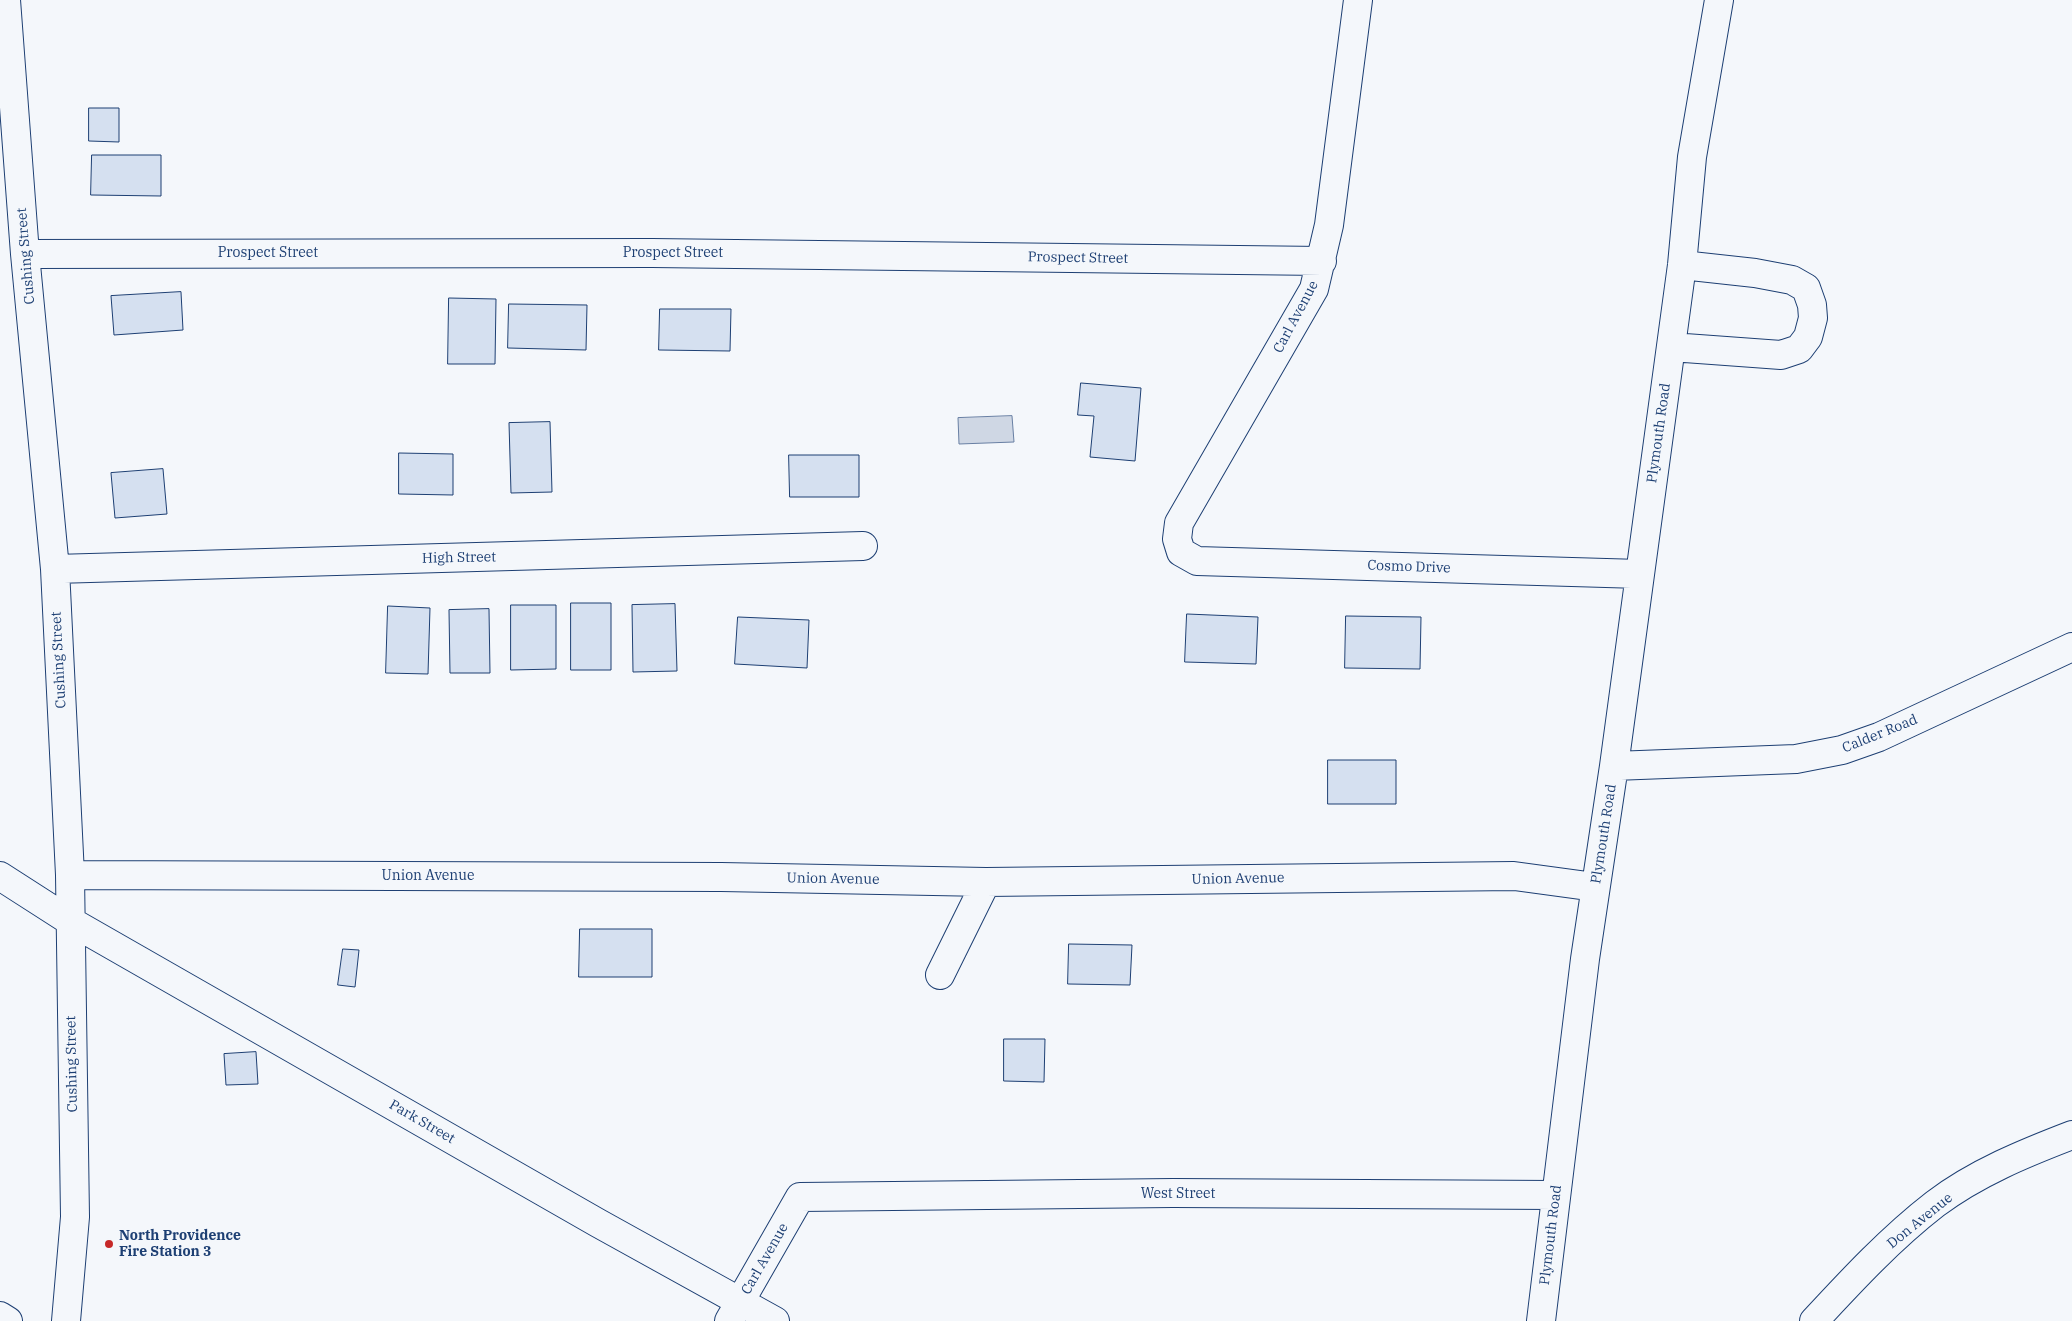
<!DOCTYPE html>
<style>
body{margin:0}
canvas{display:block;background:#f4f7fb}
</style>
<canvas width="2072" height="1321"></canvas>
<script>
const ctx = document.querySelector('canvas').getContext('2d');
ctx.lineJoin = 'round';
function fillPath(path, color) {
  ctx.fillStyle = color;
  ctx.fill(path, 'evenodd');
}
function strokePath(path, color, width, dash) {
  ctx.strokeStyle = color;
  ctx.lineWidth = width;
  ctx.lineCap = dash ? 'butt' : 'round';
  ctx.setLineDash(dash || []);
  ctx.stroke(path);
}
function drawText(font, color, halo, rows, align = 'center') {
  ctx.font = font + ' "IBM Plex Serif",serif';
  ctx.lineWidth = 4;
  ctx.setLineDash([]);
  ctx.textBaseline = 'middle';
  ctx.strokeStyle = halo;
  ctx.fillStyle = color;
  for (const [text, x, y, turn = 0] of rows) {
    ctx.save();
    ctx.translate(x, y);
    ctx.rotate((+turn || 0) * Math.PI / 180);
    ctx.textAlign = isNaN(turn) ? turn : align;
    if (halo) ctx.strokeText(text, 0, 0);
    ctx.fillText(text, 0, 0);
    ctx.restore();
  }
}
const water = new Path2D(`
 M1012,416L1014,442L959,444L958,418Z`);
const building = new Path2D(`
 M89,108H119V142L89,141Z
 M92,155H161V196L91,195Z
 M181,292L183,330L114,335L111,296Z
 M449,298L496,299L495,364H448Z
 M509,304L587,305L586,350L508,348Z
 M660,309H731L730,351L659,350Z
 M1081,383L1141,388L1135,461L1090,457L1094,416L1078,415Z
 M550,422L552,492L511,493L509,423Z
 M399,453L453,454V495L399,494Z
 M789,455H859V497H790Z
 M163,469L167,514L115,518L111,473Z
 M571,603H611V670H571Z
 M675,604L677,671L633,672L632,605Z
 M511,605H556V669L511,670Z
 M388,606L430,608L428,674L386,673Z
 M489,609L490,673H450L449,610Z
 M1187,614L1258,617L1256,664L1185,662Z
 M1346,616L1421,617L1420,669L1345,668Z
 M738,617L809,620L807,668L735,664Z
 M1328,760H1396V804H1328Z
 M580,929H652V977H579Z
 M1069,944L1132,945L1130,985L1068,984Z
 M343,949L359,950L355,987L338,985Z
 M1004,1039H1045L1044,1082L1004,1081Z
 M256,1052L258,1084L226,1085L224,1054Z`);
const minor = new Path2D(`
 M6,0L25,254L55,569L70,875L75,1217L66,1321
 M1358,0L1329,225L1314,289L1179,523L1177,539L1181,552L1197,561L1640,574
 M25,254L652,253L1322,261
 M1671,347L1781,355L1799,349L1808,337L1813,318L1812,305L1806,288L1792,280L1755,273L1682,265
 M55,569L863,546
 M1614,766L1796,759L1842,750L1879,737L2072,647
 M70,875L721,877L986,882L1514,876L1595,887
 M0,876L70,921L598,1223L775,1321
 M940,975L986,882
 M729,1321L800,1197L1173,1193L1555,1195
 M1541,1321L1585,959L1614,766L1682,265L1692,157L1719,0
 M1814,1321C1852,1280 1891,1238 1935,1204C1976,1173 2025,1153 2072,1135`);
const primary = new Path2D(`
 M0,1316L8,1321`);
const markers = [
 [109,1244,5,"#c62828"]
];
const streetNames = [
 ["Prospect Street",268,253],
 ["Prospect Street",673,253],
 ["Cushing Street",26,256,-95],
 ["Prospect Street",1078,258,1],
 ["Carl Avenue",1296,317,-62],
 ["Plymouth Road",1659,433,-82],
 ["High Street",459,558,-1],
 ["Cosmo Drive",1409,567,2],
 ["Cushing Street",59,660,-93],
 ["Calder Road",1880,734,-22],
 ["Plymouth Road",1604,834,-81],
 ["Union Avenue",428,876],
 ["Union Avenue",833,879,1],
 ["Union Avenue",1238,879,-1],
 ["Cushing Street",72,1064,-91],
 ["Park Street",422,1122,30],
 ["West Street",1178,1194],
 ["Don Avenue",1920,1221,-39],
 ["Plymouth Road",1551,1235,-83],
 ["Carl Avenue",765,1259,-60]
];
const poiNames = [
 ["North Providence",119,1236],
 ["Fire Station 3",119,1252]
];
fillPath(water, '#cfd7e4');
strokePath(water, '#687fa3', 1);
fillPath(building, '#d5e0f0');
strokePath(building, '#1d3f73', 1);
strokePath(minor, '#1d3f73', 30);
strokePath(primary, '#1d3f73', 30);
strokePath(minor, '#f4f7fb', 28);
strokePath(primary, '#f4f7fb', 28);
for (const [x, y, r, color] of markers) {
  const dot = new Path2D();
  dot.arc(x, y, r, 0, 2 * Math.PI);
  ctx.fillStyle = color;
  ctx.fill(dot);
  strokePath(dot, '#f4f7fb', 2);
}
drawText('14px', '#1d3f73', '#f4f7fb', streetNames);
drawText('bold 14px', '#1d3f73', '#f4f7fb', poiNames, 'left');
</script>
